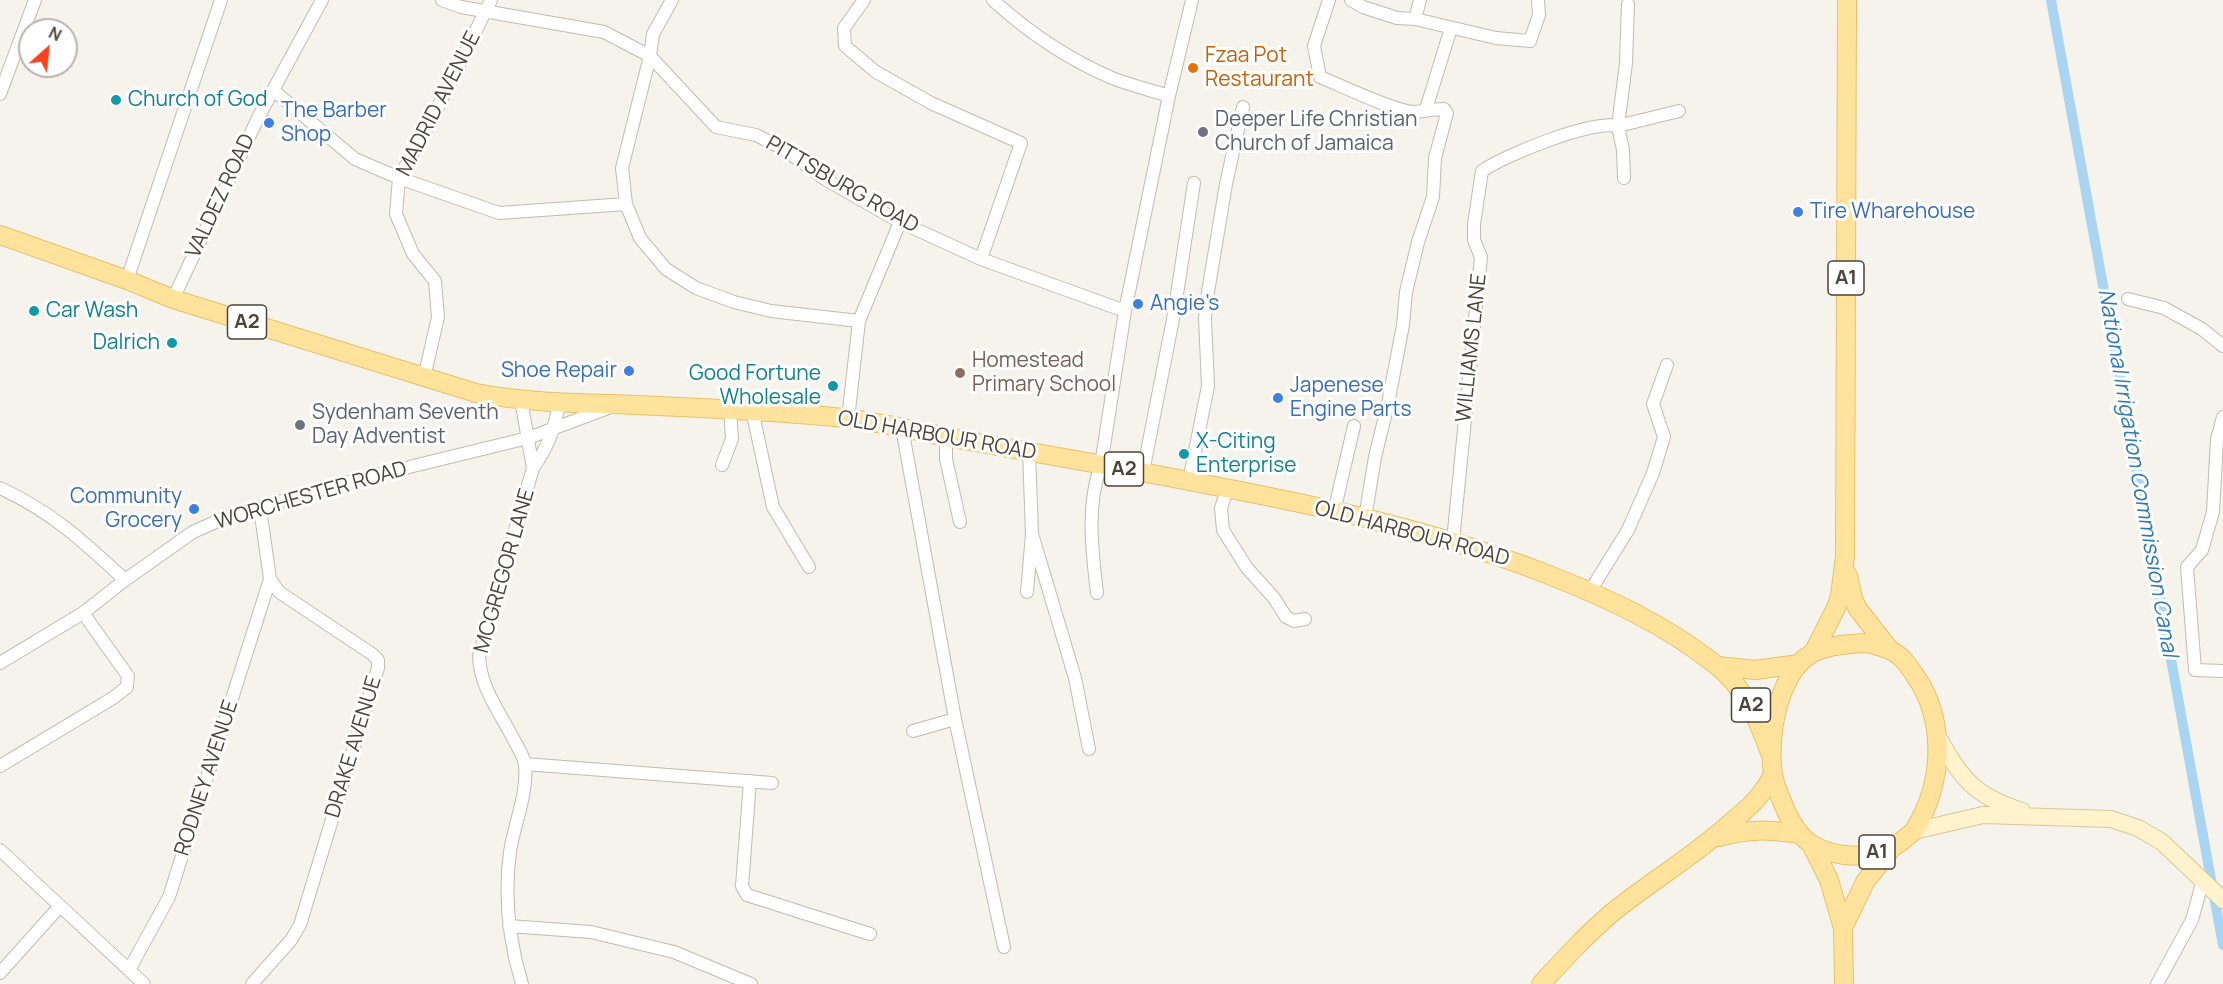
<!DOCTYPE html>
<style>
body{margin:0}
#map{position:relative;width:2223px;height:984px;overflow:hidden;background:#f6f3ec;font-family:Manrope,sans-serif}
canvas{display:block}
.north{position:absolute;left:18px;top:18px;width:60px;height:60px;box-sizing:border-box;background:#fff;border:2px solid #b7b4b0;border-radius:50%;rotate:27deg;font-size:16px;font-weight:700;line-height:24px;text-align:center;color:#4b4439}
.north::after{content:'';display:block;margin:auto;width:21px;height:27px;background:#fc3f1d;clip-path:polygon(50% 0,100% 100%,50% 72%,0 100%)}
</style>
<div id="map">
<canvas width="2223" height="984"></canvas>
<div class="north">N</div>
</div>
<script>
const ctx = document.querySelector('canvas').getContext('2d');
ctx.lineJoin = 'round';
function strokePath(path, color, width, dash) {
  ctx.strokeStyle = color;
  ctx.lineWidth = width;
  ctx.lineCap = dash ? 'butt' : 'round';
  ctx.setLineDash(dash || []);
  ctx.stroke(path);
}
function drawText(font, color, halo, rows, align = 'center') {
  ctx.font = font + ' Manrope,sans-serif';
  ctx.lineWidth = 6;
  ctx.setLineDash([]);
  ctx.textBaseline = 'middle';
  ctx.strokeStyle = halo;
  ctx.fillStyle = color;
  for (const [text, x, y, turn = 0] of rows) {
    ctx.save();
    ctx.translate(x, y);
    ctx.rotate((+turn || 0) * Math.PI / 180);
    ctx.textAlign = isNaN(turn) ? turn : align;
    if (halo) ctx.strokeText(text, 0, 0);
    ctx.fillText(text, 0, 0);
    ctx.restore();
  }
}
const canal = new Path2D(`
 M2051,0L2223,945`);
const street = new Path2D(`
 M442,0L461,7L604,32L650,56L716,127L756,135L785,150L825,179L900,222L981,259L1125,311
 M672,0L653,34L650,56L622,168L626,204L640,238L666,269L696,288L734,302L771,311L859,321
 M864,0L844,28L845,46L876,72L931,103L1021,143L981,259
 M993,0C1028,32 1068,59 1112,78C1130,85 1150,90 1169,96
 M1329,0L1314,46L1320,77C1340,85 1398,113 1415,112C1425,111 1434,109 1444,109L1447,113L1435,158L1433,197L1418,242L1406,292L1403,325L1388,404L1375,457L1365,518
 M1351,0L1363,7L1397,18L1415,19L1496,38L1530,41L1539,15L1538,0
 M1415,19L1420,0
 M273,90L355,159L399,178L499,213L626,204
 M0,94L35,0
 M1426,109L1451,28
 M1624,178L1623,150L1618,126L1679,111
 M127,280L221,0
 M173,299L258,118L322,0
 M2128,299L2164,308L2202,329L2223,346
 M424,378L438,317L435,281L413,254L396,214L399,178L436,111L491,0
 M521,400L533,468
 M752,410L773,507L809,567
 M2223,417L2217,439L2213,512L2202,550L2187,567L2195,670L2223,671
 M848,419L859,321L900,222
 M902,428L955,719L1004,947
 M946,437V459L960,522
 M722,465L732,439L730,409
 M1143,472L1174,314L1194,183
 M1189,481L1208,386L1205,318L1208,292L1226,184L1243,107
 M0,488C52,512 83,541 125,580
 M1227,490L1221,508L1223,530L1247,568L1274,598L1286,617L1294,621L1305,619
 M1334,512L1354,426
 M1032,534L1075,678L1089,749
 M1453,541L1481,257L1474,240V224L1482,171C1505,155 1591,120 1618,126L1626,63L1628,4
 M1590,591L1628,530L1653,473L1664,437L1653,404L1667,365
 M1027,592L1032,534L1029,451
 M1097,593C1092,550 1086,506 1101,465L1125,311L1169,96L1192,0
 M0,663L83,613L125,580L193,532L231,515L364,478L528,438L611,407
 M913,731L955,719
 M525,764L772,783
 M0,766L113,698L127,687L128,676L83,613
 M750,781L742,886L747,895L870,934
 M0,850L144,984
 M509,926L591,932L674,952L751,984
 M129,970L169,897L270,579
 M0,973L60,906
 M252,984L291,940L300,925L378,668V660L372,654L279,592L270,579L260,508
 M522,984C509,941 504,896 510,852C514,824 528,794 525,765C524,755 516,745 512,736C498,710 480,686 479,656L533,468C548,447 555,428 559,403
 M2157,984L2192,920L2203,880`);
const secondary = new Path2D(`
 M1938,737C1962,779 1974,796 2022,811
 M1914,831L1983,815L2111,819L2138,828L2162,842L2223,900`);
const primary = new Path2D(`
 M0,235L127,280L173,299L476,393C528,403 582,403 635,405C705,408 775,411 844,418C879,422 913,430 947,437C997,446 1048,455 1098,464C1248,492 1402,518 1544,573C1605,597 1665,624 1716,665C1745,688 1758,719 1770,753
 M1848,575L1853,599L1858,609L1890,650
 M1866,643C1875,645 1884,647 1892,651C1902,656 1908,665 1914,674C1946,718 1944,782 1915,829C1912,834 1906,837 1902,841C1877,860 1838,860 1811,844C1793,832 1783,805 1776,786C1764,751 1776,671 1813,653C1829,645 1848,644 1866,643Z
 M1813,653L1836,608L1840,596L1845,556L1847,0
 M1718,666L1755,670L1799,664
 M1719,837C1752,828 1767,830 1800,834
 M1811,844L1829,880L1843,928L1844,984
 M1843,928L1865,882L1892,848
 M1541,984C1564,959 1587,934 1613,912C1650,882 1691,858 1727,826C1747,809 1760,799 1773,775`);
const markers = [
 [1193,68,6,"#e8710a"],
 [116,100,6,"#0f9aa8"],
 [269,123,6,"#3f7fe0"],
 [1203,132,6,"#6b7280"],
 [1798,212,6,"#3f7fe0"],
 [1138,304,6,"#3f7fe0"],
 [34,311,6,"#0f9aa8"],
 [172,343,6,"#0f9aa8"],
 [629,371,6,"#3f7fe0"],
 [960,373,6,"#8d6e63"],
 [833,386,6,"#0f9aa8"],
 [1278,398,6,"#3f7fe0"],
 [300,425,6,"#6b7280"],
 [1184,454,6,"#0f9aa8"],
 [194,509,6,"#3f7fe0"]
];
const shields = [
 [1846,278,36],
 [247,322,39],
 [1124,469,39],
 [1751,705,39],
 [1877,852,36]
];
const shieldNames = [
 ["A1",1846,278],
 ["A2",247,322],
 ["A2",1124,469],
 ["A2",1751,705],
 ["A1",1877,852]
];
const foodNames = [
 ["Fzaa Pot",1205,56],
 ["Restaurant",1205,80]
];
const cultureNames = [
 ["Church of God",128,100],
 ["Car Wash",46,311],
 ["Dalrich",160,343,"right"],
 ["Good Fortune",821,374,"right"],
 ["Wholesale",821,398,"right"],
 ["X-Citing",1196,442],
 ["Enterprise",1196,466]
];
const streetNames = [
 ["MADRID AVENUE",439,104,-63],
 ["PITTSBURG ROAD",842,185,30],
 ["VALDEZ ROAD",221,196,-65],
 ["WILLIAMS LANE",1472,348,-84],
 ["OLD HARBOUR ROAD",937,436,10],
 ["WORCHESTER ROAD",311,496,-16],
 ["OLD HARBOUR ROAD",1412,534,15],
 ["MCGREGOR LANE",505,571,-74],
 ["DRAKE AVENUE",354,747,-73],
 ["RODNEY AVENUE",207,778,-72]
];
const shopNames = [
 ["The Barber",281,111],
 ["Shop",281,135],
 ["Tire Wharehouse",1810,212],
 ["Angie's",1150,304],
 ["Shoe Repair",617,371,"right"],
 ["Japenese",1290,386],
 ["Engine Parts",1290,410],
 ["Community",182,497,"right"],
 ["Grocery",182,521,"right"]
];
const worshipNames = [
 ["Deeper Life Christian",1215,120],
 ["Church of Jamaica",1215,144],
 ["Sydenham Seventh",312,413],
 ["Day Adventist",312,437]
];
const educationNames = [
 ["Homestead",972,361],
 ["Primary School",972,385]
];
const waterNames = [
 ["National Irrigation Commission Canal",2137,473,80]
];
strokePath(canal, '#a9d4f2', 10);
strokePath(street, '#c2bbae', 14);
strokePath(secondary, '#d6c79b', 18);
strokePath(primary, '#e6c16a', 20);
strokePath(street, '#fff', 12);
strokePath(secondary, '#fff3cd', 16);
strokePath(primary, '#ffe39c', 18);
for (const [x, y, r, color] of markers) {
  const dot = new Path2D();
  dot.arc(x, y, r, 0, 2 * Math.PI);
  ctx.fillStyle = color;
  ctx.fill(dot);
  strokePath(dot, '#fff', 2);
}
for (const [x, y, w] of shields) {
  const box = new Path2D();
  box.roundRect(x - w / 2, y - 17, w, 34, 4.5);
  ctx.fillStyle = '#fff';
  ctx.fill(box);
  strokePath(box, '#4b4439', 1.5);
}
drawText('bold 20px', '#4b4439', null, shieldNames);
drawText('21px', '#c56008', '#fff', foodNames, 'left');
drawText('21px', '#0d838f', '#fff', cultureNames, 'left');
drawText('21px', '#4b4439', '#fff', streetNames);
drawText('21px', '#366cbe', '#fff', shopNames, 'left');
drawText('21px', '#5b616d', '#fff', worshipNames, 'left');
drawText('21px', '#785e54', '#fff', educationNames, 'left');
drawText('italic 22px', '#2e7ab2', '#fff', waterNames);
</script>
